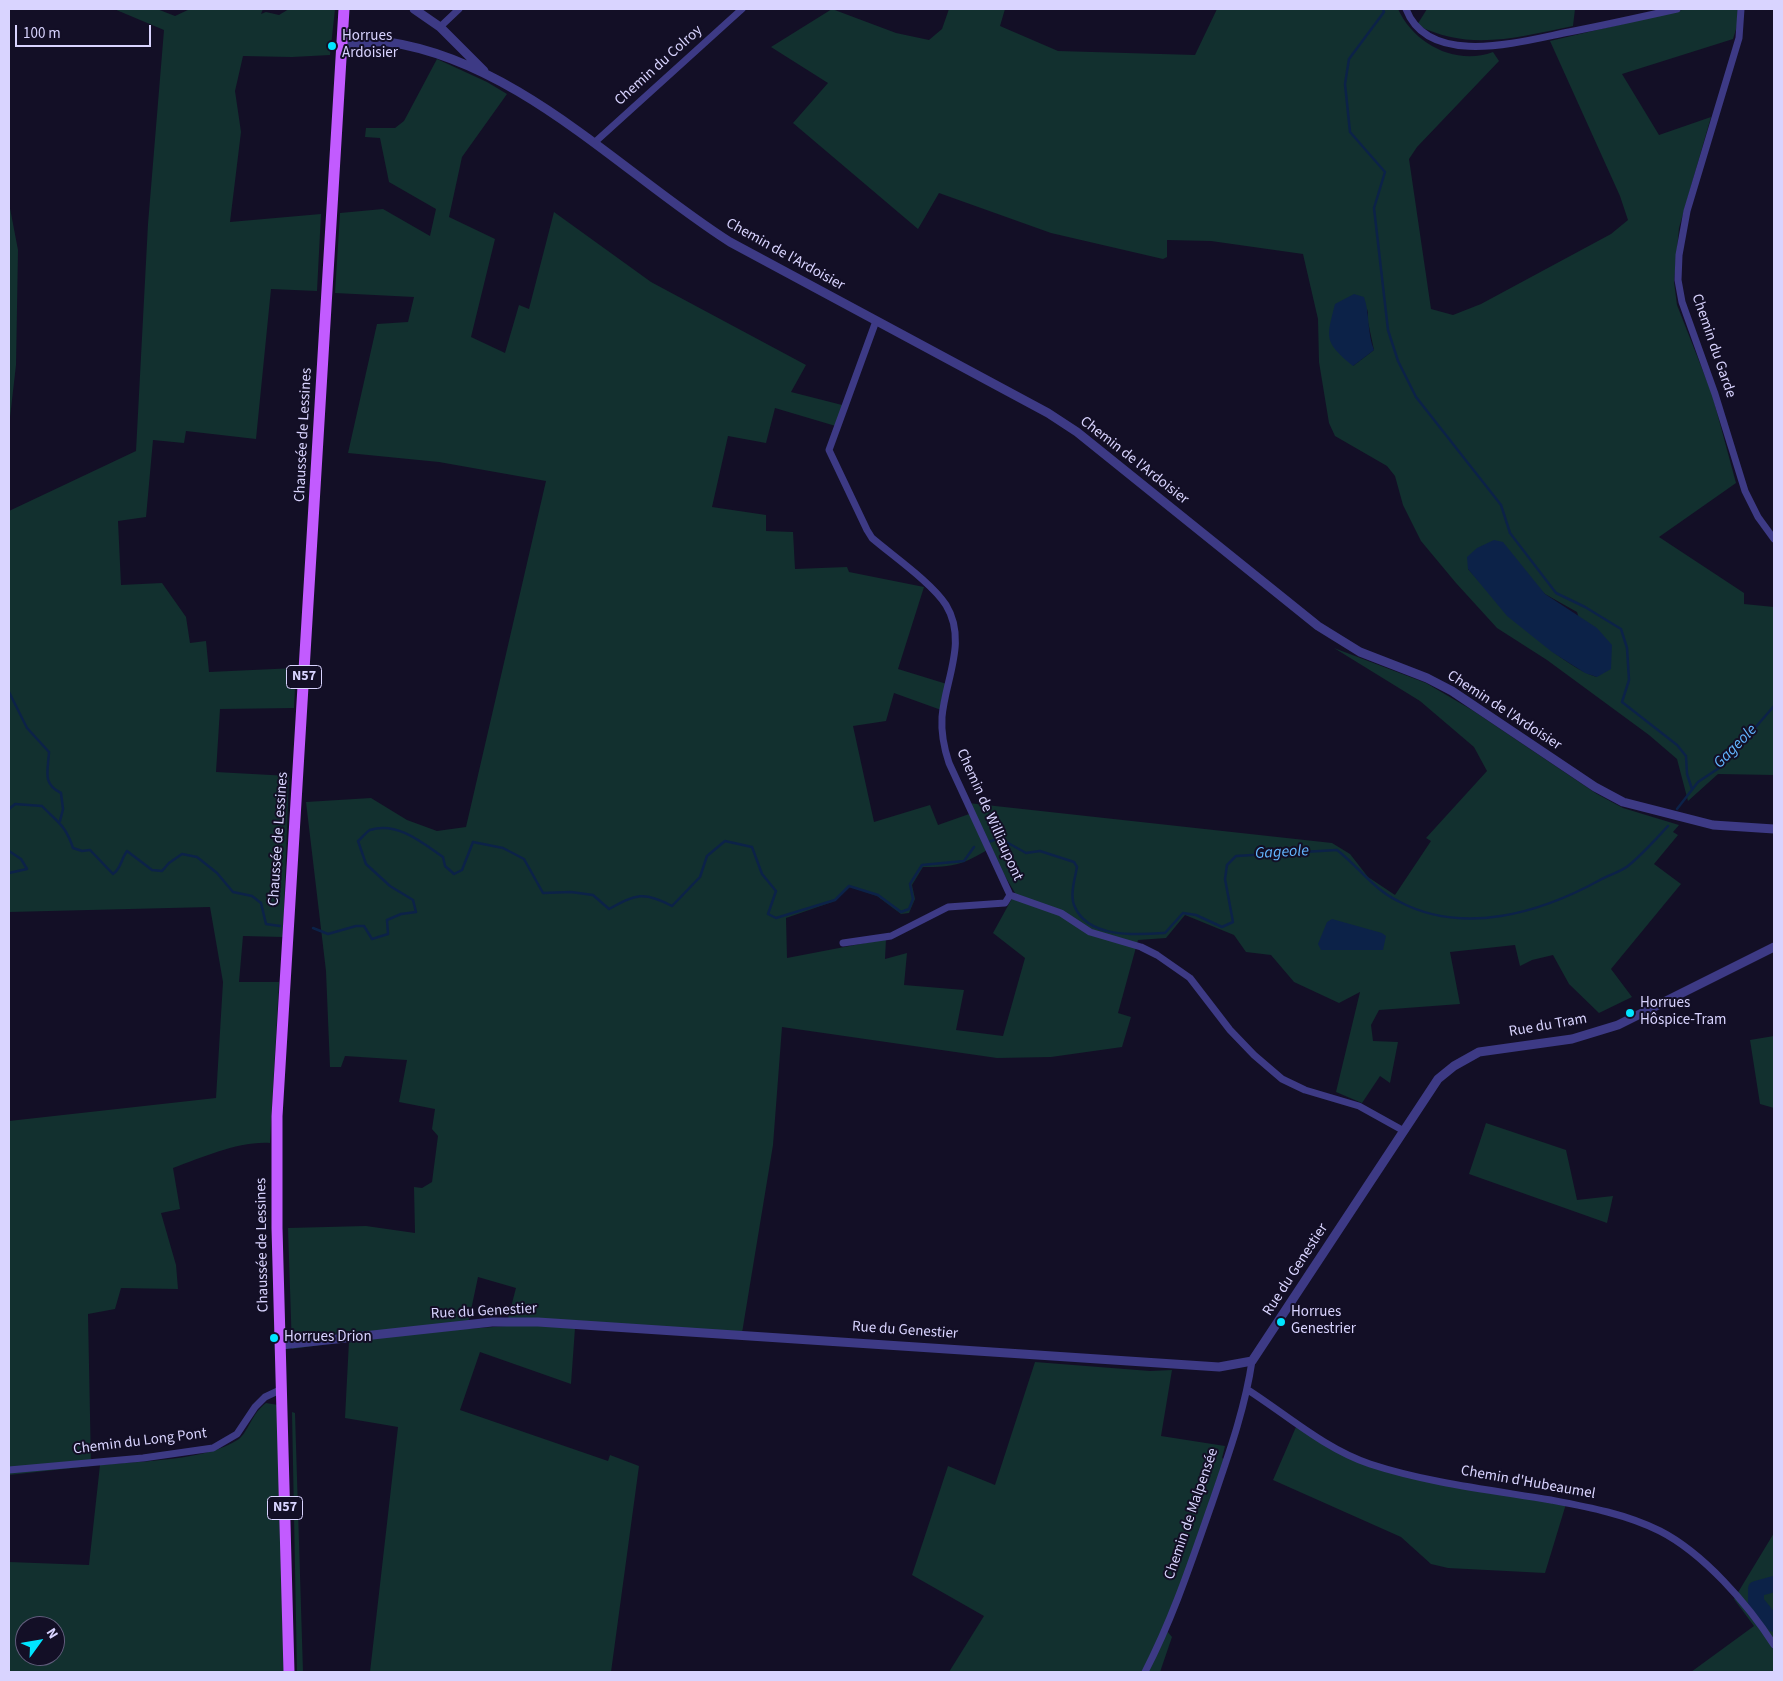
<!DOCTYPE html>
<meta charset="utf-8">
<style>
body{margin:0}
#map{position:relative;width:1783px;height:1681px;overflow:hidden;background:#130f26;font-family:"Source Sans 3",sans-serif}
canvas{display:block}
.frame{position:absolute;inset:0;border:10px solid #d9d4ff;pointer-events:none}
.north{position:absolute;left:15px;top:1616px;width:50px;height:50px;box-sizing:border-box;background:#130f26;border:1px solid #625e7d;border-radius:50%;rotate:58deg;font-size:14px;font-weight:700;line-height:20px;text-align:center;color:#d9d4ff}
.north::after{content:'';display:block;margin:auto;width:18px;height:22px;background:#00e5ff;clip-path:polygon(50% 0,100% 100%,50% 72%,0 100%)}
.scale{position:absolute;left:15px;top:25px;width:136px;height:22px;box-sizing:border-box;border:2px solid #d9d4ff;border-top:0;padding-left:6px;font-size:15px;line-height:18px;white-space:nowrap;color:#d9d4ff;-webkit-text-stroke:4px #130f26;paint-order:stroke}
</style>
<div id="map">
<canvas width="1783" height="1681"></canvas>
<div class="frame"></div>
<div class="north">N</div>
<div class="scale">100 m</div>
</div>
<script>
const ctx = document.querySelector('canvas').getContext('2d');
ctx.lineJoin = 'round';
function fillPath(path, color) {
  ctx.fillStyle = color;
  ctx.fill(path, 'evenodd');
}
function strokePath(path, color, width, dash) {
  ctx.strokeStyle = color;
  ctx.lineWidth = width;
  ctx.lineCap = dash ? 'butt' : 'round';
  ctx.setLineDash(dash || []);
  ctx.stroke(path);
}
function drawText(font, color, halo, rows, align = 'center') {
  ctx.font = font + ' "Source Sans 3",sans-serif';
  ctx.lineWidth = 4;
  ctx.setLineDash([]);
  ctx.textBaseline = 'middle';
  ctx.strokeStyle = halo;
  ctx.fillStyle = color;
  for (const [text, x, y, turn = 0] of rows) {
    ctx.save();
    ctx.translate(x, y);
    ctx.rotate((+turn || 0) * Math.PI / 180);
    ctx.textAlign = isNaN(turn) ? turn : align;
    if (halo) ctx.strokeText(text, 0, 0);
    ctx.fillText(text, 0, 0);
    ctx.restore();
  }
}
const green = new Path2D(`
 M114,9H157L175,16L190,9H263L261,14L266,12L279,15L289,9H335L330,55L292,57L243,56L235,91L241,132L230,222L321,214L317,291L271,289L256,439L186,431L184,443L153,440L146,517L118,521L121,585L162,583L186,617L190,643L206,641L209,672L296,668L294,708L220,709L216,772L289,776L283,937L243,936L239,982H279L270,1143C238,1141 204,1157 173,1168L180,1209L161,1213L176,1265L178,1289L121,1288L115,1309L88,1314L91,1466L9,1475V1121L216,1098L223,982L210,907L9,912V511L136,451L148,224L164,30Z
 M832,9L896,33L929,40L942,29L949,9H1005L1000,26L1058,51L1195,55L1217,9H1398C1414,44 1456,66 1493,52L1499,61L1417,147L1409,159L1431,309L1453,315L1481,304L1611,234L1628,220L1620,196L1550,41L1686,9H1738L1737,26L1733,39L1622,74L1659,135L1711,117L1679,228L1674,282L1677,305L1712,394L1736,483L1659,537L1744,593V604L1774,607V775L1718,774L1688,801L1677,759L1649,735L1547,660L1497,628L1456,583L1421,541L1403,505L1395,476L1387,466L1335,436L1329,423L1319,362L1318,319L1303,254L1211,241L1167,240V257L1163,259L1051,233L939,193L918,229L793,123L828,83L771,47ZM1368,309V322L1374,350L1353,366ZM1468,569L1532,581L1545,594L1577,612L1597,677C1557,665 1496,601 1468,569Z
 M1427,9H1575L1573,26C1518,37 1470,52 1417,25Z
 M437,59L487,82L507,94L462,157L449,217L495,239L471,337L505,353L519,305L529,309L554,212L651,282L806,365L791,392L846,406L839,427L775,408L766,443L728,436L712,507L766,515V531L793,532L795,569L847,567L849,572L924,587L898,669L950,685L944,711L894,693L886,721L853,726L874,822L930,805L938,825L972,813L968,803L1332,843L1350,854L1368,877L1395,895L1431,841L1426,838L1487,771L1474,747L1420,701L1334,648L1426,683L1472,710L1597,794L1623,808L1679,825L1673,832L1678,835L1654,864L1681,884L1611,969L1632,997L1599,1013L1569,984L1553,955L1532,960L1520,966L1515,945L1450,952L1460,1004L1379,1010L1371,1025L1373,1041L1398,1042L1390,1083L1380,1076L1362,1103L1336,1092L1360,992L1339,1003L1294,982L1271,955L1246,952L1234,935L1185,915L1166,938L1138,940L1118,1013L1131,1017L1122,1047L1051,1057L997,1058L782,1027L773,1145L741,1339L575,1328L571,1384L480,1352L460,1410L608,1461L610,1455L639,1466L611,1672H370L398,1427L345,1418L349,1341L292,1349L288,1228L366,1226L415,1233L414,1187L422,1188L432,1182L438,1136L432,1129L435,1109L399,1102L407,1060L345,1056L341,1067H330L326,971L306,802L371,798L407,820L437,831L466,827L546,481L439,462L348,453L377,324L408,322L414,297L335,293L340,213L383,209L430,236L436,209L389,182L380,138L365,137L366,128H395L404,121ZM989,849L1015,893L993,933L1025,958L1003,1036L956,1030L964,990L904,985L907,953L885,959L886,939L787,958L786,918L835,901L850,887L877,896L901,914L909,913L915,899L912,885L923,867C954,867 962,865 989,849ZM478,1277L516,1288L506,1326L467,1329Z
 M9,203L18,250L16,365L9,426Z
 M1774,1036V1108L1760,1104L1750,1040Z
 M1486,1123L1566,1150L1577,1200L1613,1196L1607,1223L1469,1174Z
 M1035,1362L1150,1371L1172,1370L1161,1436L1225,1446L1222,1458L1228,1461L1167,1631L1172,1637L1160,1672H949L984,1616L912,1575L948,1466L995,1485Z
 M266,1403L278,1405L284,1672H9V1562L89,1565L100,1465C140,1461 207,1461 239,1439C248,1432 252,1413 266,1403ZM25,1626H55V1656H25Z
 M292,1412L295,1413L303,1672H297Z
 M1296,1427L1360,1463L1566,1504L1545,1573L1448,1568L1431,1564L1401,1537L1273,1480Z
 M1774,1533V1672H1691L1754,1626L1734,1599Z`);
const water = new Path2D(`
 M1354,294L1364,297C1370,314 1367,333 1374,350L1353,366C1324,342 1326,339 1335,304Z
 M1494,540L1503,542L1545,594L1597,628L1612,645L1611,669L1597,677L1585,673L1552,652L1507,616L1468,569L1467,557L1477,548Z
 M1332,919L1382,933L1386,936L1383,950H1321L1318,944L1327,922Z`);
const stream = new Path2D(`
 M1383,9L1384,12L1349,59L1345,84L1350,132L1385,172L1374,208L1388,330L1398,361L1416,397L1501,505L1510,533L1556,593L1585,607L1621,629L1627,648L1629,680L1622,702L1677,745L1686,756L1687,774L1692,789
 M9,692L27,728L49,752C48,771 42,784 61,793L63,809L60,821
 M9,809L15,804L42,806C58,823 65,824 73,848L82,851L90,850L113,874C121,869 121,859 127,851L152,870L162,871L169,863L182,854L197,857L217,873L233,892L252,896L261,903L266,924L280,926
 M1677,809L1698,782L1722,766L1774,706
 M989,842L999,838L1026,853L1040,851L1074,862L1077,867C1075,878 1070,894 1074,905C1087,939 1137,935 1165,933L1183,913L1196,915L1222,927L1233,922L1225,879L1227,865L1236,856L1337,850C1358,866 1373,889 1398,901C1463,936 1540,913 1600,880C1609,875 1620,872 1628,866C1643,854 1655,840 1668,826
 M9,851L21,859L27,869L9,873
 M313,928L328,934L356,926H364L372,939L388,934L387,920L401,914L416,912L413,900L390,886L366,864L358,841C362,838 366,832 370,830C397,821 423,843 443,857L445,866L454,874L462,870L473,842L503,848L524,859L543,893L571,892L593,895L609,909C636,894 644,891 672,906L700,877L707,856L725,841L752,847L762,874L776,891L768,914L776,918L835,900L849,886L878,895L901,912L909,909L913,899L910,884L922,865L964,861L974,847`);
const river = new Path2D(`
 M1774,1584L1756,1589V1602L1774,1624`);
const minor = new Path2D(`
 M1406,9C1429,69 1523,41 1569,32C1605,25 1641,17 1677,9
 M1741,9L1739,38L1687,211L1679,255L1678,280L1682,302L1715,394L1745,491L1758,517L1774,539
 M440,27L459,9
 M594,143L742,9
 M876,321L829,450L867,530L872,538C893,556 932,583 946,605C968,641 945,680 942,717C941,733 944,748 949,763L1010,895L1061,913L1090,932L1141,947L1157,955L1190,978L1230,1030L1254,1055L1282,1079L1305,1090L1359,1106L1404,1131
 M843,943L891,936L948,907L1005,903L1010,895
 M1248,1390C1287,1415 1325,1449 1370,1464C1428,1483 1491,1490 1551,1500C1588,1507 1626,1514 1660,1531C1703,1553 1748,1604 1774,1645
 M9,1470L143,1458L213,1448L237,1434L255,1407L265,1397L282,1389
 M1145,1672C1173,1618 1192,1560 1212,1503C1228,1456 1245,1409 1252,1361`);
const tertiary = new Path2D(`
 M414,9L440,27L484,71
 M342,47C356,45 374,40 388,42C518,61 623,174 730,242L1048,413L1077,432L1318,626L1360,652L1427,678L1452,691L1595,787L1623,802L1713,825L1774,829
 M281,1345L492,1322H538L1219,1367L1252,1361L1438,1079L1454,1066L1479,1052L1572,1039L1618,1025L1774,947`);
const primary = new Path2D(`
 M289,1672L277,1228V1116L344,9`);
const markers = [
 [332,46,5,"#00e5ff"],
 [1630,1013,5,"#00e5ff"],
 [1281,1322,5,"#00e5ff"],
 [274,1338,5,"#00e5ff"]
];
const shields = [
 [304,677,35],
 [285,1508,35]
];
const shieldNames = [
 ["N57",304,677],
 ["N57",285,1508]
];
const poiNames = [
 ["Horrues",342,37],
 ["Ardoisier",342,54],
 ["Horrues",1640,1004],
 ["Hôspice-Tram",1640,1021],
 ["Horrues",1291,1313],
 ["Genestrier",1291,1330],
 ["Horrues Drion",284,1338]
];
const streetNames = [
 ["Chemin du Colroy",659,66,-42],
 ["Chemin de l'Ardoisier",785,255,29],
 ["Chemin du Garde",1713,346,71],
 ["Chaussée de Lessines",304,435,-87],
 ["Chemin de l'Ardoisier",1134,461,38],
 ["Chemin de l'Ardoisier",1504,711,33],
 ["Chemin de Williaupont",989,815,66],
 ["Chaussée de Lessines",279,839,-86],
 ["Rue du Tram",1548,1026,-10],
 ["Chaussée de Lessines",263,1245,-91],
 ["Rue du Genestier",1296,1270,-57],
 ["Rue du Genestier",484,1312,-3],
 ["Rue du Genestier",905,1331,4],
 ["Chemin du Long Pont",140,1442,-7],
 ["Chemin d'Hubeaumel",1528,1483,10],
 ["Chemin de Malpensée",1192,1514,-71]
];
const waterNames = [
 ["Gageole",1736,747,-46],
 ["Gageole",1282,853,-3]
];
fillPath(green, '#12302f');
fillPath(water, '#0c2248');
strokePath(stream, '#0c2248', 2.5);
strokePath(river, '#0c2248', 16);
strokePath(minor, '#3d3a85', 7);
strokePath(tertiary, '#3d3a85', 9);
strokePath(primary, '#c25bff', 11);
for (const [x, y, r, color] of markers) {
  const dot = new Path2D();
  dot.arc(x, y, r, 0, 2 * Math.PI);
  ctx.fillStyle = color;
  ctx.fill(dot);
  strokePath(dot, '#130f26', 2);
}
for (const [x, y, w] of shields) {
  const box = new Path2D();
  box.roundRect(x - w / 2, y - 11.5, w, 23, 4);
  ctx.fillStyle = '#130f26';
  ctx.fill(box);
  strokePath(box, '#d9d4ff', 1);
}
drawText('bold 14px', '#d9d4ff', null, shieldNames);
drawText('15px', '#d9d4ff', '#130f26', poiNames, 'left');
drawText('15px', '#d9d4ff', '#130f26', streetNames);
drawText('italic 16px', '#62b6ff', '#130f26', waterNames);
</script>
